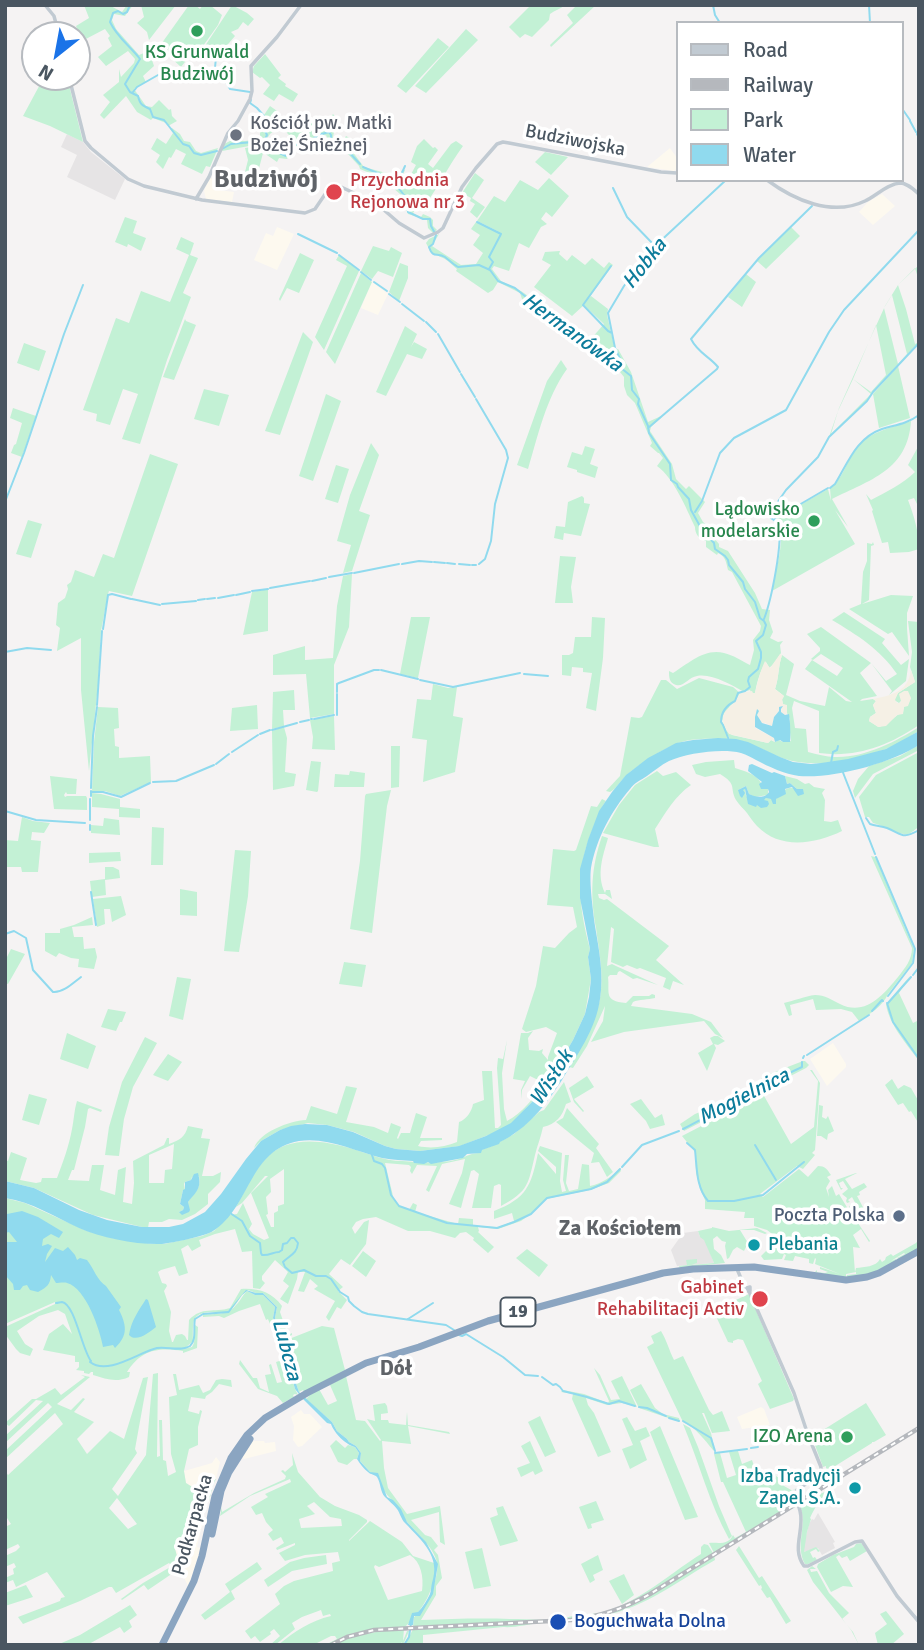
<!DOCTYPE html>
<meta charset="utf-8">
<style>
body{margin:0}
#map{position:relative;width:924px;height:1650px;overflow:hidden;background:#f5f3f3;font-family:Signika,sans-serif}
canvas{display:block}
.frame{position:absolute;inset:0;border:7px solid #4a5661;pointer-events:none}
.legend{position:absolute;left:676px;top:21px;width:228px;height:161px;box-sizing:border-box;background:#fff;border:2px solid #b7bbc0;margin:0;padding:9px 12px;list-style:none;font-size:21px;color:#4a5661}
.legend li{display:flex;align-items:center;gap:14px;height:35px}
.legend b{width:35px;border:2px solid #b7bbc0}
.north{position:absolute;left:21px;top:21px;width:70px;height:70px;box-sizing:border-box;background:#fff;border:2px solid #b7bbc0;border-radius:50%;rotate:211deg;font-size:19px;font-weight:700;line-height:28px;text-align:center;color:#4a5661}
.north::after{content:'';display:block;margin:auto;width:24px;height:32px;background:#1a73e8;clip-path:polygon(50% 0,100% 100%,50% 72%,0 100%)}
</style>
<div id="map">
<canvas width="924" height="1650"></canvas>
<div class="frame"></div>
<ul class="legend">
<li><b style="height:9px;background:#c1cad2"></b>Road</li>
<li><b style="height:9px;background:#b5b8bd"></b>Railway</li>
<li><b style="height:19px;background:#c3f1d5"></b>Park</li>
<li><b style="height:19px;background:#90daee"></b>Water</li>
</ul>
<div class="north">N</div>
</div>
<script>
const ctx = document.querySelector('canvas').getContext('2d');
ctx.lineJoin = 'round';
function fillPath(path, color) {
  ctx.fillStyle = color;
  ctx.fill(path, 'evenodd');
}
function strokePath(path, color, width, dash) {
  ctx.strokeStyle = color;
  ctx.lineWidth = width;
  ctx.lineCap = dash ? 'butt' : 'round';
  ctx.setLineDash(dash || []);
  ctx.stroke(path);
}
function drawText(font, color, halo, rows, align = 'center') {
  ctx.font = font + ' Signika,sans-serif';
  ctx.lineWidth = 7;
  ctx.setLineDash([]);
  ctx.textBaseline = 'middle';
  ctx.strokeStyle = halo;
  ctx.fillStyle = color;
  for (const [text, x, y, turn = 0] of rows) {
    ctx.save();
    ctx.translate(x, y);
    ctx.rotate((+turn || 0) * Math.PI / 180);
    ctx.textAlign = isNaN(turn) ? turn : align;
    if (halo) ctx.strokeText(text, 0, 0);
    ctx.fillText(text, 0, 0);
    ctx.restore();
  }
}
const commercial = new Path2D(`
 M670,148L677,158V168L674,171L647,167Z
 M210,178L222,183L219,190L234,192L232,202L206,199L204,191Z
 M882,194L895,206L873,225L859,212L868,202Z
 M277,227L294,234L277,270L254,260L266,233L273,236Z
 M372,282L388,294L378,315L361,308Z
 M833,1043L846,1064V1067L827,1086L810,1059Z
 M761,1407L764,1409L770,1425L742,1429L737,1417Z
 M301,1410L304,1414H310L322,1427L302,1446L298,1447L293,1440L294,1426L291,1417Z
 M253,1441H264L265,1443L275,1442L276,1451L244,1459L242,1457Z
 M216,1457L220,1462L216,1479L194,1488L186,1483L184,1471L212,1463Z
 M204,1499L207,1500L206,1506L203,1515L204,1523L201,1529L197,1547L200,1548L198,1557L188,1586L181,1571L174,1544L187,1526L201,1500Z`);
const education = new Path2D(`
 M67,134L83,142L91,152L125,179L115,200L67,177L77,155L61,147Z
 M698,1231L700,1237L704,1236L714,1263L677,1266L671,1250L683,1233Z
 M818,1513L835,1542L833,1543L835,1548L822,1555L818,1548L804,1552V1544L809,1524L812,1519L814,1520Z`);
const green = new Path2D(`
 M84,5H109L122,12L127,5H133L125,16L114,14L112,20L116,29L139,55L149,51L154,66L143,76L146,82L134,89L146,106L152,107L159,100L169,110L171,109L172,116L177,121L168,126L166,123L153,118L151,120L137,112L126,96L104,119L100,115L110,102L103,95L119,82V69L121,77L134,63L135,59L128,51L106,66L98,57L112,46L108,38L110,36L105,29L82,41L76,26L89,18Z
 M141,5H176L149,40L147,32L137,23L144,17Z
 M189,5H195L200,9L203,5H210L222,15L218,25L198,53H192L181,67L159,47Z
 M232,5L247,13L254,19L248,26L243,22L238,29L231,32L235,36L217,57L205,46Z
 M531,5H565C561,9 555,10 550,14L549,20L532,37L525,34L520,38L509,27Z
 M577,5H596L551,47L550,45L573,23L567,15Z
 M466,29L478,40L426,93L415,86Z
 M438,38L449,47L406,93L397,86Z
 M265,54L281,75L278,78L286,84L285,86L298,94L293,102L279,94L274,101L263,94L270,85L262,77L260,78L252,72L254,66Z
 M44,77H67L83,142L50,126L23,116Z
 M270,106L280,113L275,130L270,134L266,140L284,153L289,146L284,142L289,135L287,133L290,129L304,132L308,125L315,119L323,128L333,114L338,120L332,126L334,132L332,142L339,145L341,144L346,136L357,142L352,151L364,167L386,173L397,182L402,170H405L399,184L403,189L416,165L411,162L417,146L424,139L433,148L435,147L438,150L428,164L433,168L451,144L456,141L463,146C449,165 439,186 425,205L420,202L413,213L421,217L423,214L430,217L433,220V226L437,230L433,233L428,228L427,220L408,214L400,194L384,180V179L360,169L359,166L348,154L335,150L331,147L326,135L313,140L302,142L293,149L287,159L279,158L277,162L264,153L266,146L260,144L222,151L224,144L232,140L245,141L260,139V133L256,123L264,122V115Z
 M172,128L180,134L184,141L190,142L196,151L201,153L218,148L210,167L206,166L202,174L181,164L186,154L176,149L171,158L169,157L163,169L156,162L160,155L151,149L157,138L166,144L173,133L170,129Z
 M257,146V151L263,153L257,176L245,172L248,160L245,148Z
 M545,152L568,157L551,175L535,162Z
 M475,173L484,180L472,198L485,207L477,218L470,212L475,204L470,201L471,198L462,193Z
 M549,178L569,196L552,217L546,212L541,219L547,224L541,227L529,248L519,243L509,271L494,266L492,269L501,281L521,291L567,323L568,322L590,340L604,324L584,305L572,316L534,287L551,265L542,260L545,252L560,251L559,254L567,261L572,255L585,265L592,258L604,268L609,262L613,265L589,298L591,296L608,309L607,315L615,350L618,349L631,372L648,422L661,416L662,417L651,427L650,431L672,464L676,479L686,489L689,486L705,502L698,513L703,522L709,527V532L719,544V547L728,551L755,593L762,609L770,610L769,620L773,632L770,638L778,642L783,641L780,645L781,653L774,664L769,668L766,662C760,671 757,682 755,693L752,694L750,690L744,692C732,685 711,673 697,676C689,677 684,687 676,685C669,683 669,677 669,671L673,673C688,664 704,648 724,653C733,655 742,661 750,665L754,650L753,640L760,631L761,626L732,572L728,570C726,562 726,557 718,553L717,555L706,547V541C699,539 695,534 695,527C686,508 674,478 657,466L663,458L659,453H658L650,446L652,443L635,403L627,395L624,386V377L620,372L617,375L570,331L558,324L551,315L527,301L525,308L520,293L498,282L493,290L488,293L456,271L457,269C453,266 448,260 443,258C433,253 432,255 426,243L429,239L439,234L432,246L461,265L476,264L483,253L473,245L480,235L471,229L476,222L499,232L477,221L494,196L505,202L520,180L538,190Z
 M125,217L137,221L133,233L146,238L141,251L128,244L127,247L115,242Z
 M791,227L800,236L766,269L757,261Z
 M181,237L194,243L190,255L198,258L183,293L191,297L167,360L140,444L122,439L138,394L123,389L110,425L96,421L97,414L83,410L116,318L129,323L141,291L170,302L189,255L176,249Z
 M373,246L389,251L391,247L402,253L393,277L378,271L372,279L361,271Z
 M300,253L314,260L299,293L287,288L280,301L279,299Z
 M339,255L359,271L324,350L315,337L347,266L336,260Z
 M400,263L408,266V278L399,301L389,292Z
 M919,265V281L915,268L898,285L906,309L915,344L919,342L872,392L869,398L829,437L839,408L885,306L898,285ZM892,295L907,354L898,364L884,308ZM876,325L886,375L871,392L853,379ZM853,379L871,394L831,434L838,411Z
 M361,273L372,282L335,364L326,352Z
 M746,274L756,282L742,307L728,297Z
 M185,319L186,321L196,325L174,380L163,377Z
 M405,326L417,334L411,347L414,342L427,349L422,359L407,354L386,396L376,392Z
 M303,332L313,342L280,435L265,431Z
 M24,343L46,351L39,371L17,363Z
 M561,360L567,369C546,398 538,436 528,469L517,465L547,381Z
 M898,366L910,418L879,428L873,394Z
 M204,389L229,395L219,426L194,419Z
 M326,394L341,401L313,481L299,476Z
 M13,408L36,416L22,457L11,453L14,445L16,444L22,423L10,418Z
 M911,421C908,470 870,480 832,499L848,527L835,510L855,544L772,591C775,572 788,535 776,519L828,489L831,501L830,488C842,480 846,464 853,452C866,432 891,428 911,421Z
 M371,443L379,455L359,511L370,515L352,571L343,573L351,545L337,541L350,495Z
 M919,445V508L914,498L908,500C914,516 919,532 919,549L909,552L890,553L888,542L882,543L872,511L873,510L866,494L871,500C886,492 903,484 915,472L908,465Z
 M585,446L595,449L590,464L598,467L595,478L577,472V470L567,467L572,452L582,455Z
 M150,454L178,464L132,596L109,591L108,594L101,631L98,685L89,771L81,690V638L57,651L60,628L56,625L58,603L65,598L68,589L67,585L71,582L75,570L94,577L103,554L114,558Z
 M336,465L349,469L338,503L325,499Z
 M582,496L584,498V503L590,504L581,536L564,533L563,540L554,538L556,526L565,527L568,502Z
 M28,520L42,524L31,558L16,554Z
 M873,542L874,545L871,546L869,600L862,604L891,595L913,596L907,613V628L909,656L892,632L888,634L849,609L861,604L863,572L867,561V543L872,544Z
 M560,556L576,557L571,587L573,603H555Z
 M352,574L349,627L334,665V714L310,718L306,674L273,675V655L305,646V660L333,658L337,606L343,576Z
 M268,589V631L243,635L252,592Z
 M844,612L885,639L882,643L901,665L909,659L906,681L889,695L892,691L871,663L860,673L877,696L862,699L860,701L873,699L876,701L873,705L876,713L870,717L869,721L879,727C889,724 894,716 903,712L904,706H907L911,698L901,701L899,703L894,700L898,693L915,682L910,667L912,652L908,621L919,622V725C888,746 856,758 819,753V711L794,701L792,708L795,728L806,729L808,752C817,754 826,757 835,757C864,758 895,742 919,727V731C908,737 897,745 886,749C855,760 816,769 785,759C766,753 750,740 730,739L727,734L728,739C714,739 699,738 685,741C668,745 643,762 629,773C621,779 618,788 610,792L606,791L620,776L631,717L639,718L642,717L661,680H666L677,689L699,678L733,687L740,693L735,702L730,706L722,721L727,731L732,735L768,743L771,740L775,742L779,740L783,742L791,741L789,724L790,719L787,713V706L783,704L782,699L784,696L775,689C779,678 778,667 782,655L794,664L786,695L800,701L825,706L829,687L846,701L852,702L805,669L812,660L837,676L843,668L821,654L813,660L811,659L820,651V648L807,634L821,627L871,663L886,681L897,674C880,649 857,635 832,620Z
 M411,617H430L418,678L400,674Z
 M592,617L605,618L603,658L596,711L586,708L592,673L583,672V668L572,667L571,676L562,675V655H569L573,653L575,637H591Z
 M433,684L448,688L457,687L453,716L463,718L455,772L423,782L427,740L412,738L417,699L431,700Z
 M294,690L295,710H283L284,726L272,729L273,692Z
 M257,705L258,729L230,731L232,708Z
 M98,707L118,708L119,728L114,729L115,746L119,747V758L150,756L151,782L120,796L105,791H92L94,742Z
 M334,716L335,750L312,749L313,737L310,720Z
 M284,727L287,738L285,772L296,774L294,786L273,790L272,731Z
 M919,745V750L873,774L855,798L853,791L858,779L869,766L900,756Z
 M391,746H400L399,787L391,788Z
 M919,752V827C915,829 912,833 908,834C900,836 882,825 873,823L869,817H865L859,797L876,775Z
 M734,760L735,768C747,772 761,775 763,789H768V795L755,797L749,794L746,786L738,790L745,789L746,796L757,804L766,798L776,799C782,792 787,785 797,789L790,783L787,784L785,776L797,779L805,784L809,783L814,787L825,789L822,793L825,800L824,821L831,822L838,820L842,831C815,844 780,850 757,826C753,822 750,817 747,813C744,809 739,805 736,800C729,787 738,785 720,774L705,777L696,774L692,765L706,762Z
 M311,761L321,762L318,791L317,792L306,790Z
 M350,771L365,773L364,787H334L335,774L349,775Z
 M657,771L663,776L676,772L691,785C675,796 666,812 655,829L659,847H654L603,833L619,805L635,785Z
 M50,776L77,779L76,794H67L66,792L64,795L65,797L67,796H86L87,798V810L54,809Z
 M391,790L387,806L372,933L350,929L360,861L365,796L366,794Z
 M92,793L101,794L120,799V807L140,809V818L119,817V809L92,807Z
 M602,799L606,801C600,809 598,817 594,826C575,870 578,904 590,949L588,957L591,979L585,1014L573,1040L547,1084L531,1103L511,1124L491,1134L460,1146L420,1151L396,1149L385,1146L354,1132L327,1125L308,1123L280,1130L261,1141L254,1148C260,1132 289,1121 306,1120L311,1106L337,1114L346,1086L357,1088L346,1122L374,1127L388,1133L391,1123L401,1127L397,1138L398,1139L401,1133H410L416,1113L427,1117L420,1138H442V1140L421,1141L418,1146C431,1149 445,1147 457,1142L459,1122C466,1120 472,1111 473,1104L484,1100L482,1071H492L495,1128H498L501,1125L497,1068L498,1058L503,1059L507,1040L502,1073L504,1109L507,1121C522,1113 535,1097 544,1083L530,1076L522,1090V1099L521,1090L525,1081L513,1079L521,1033H528L533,1031L528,1038L529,1050L539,1051L543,1049L542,1053L548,1060V1057L557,1033L546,1027L526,1032L522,1029L536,986L543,946L555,948L569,933L577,927L573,907L547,905L553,849L574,851L576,850L591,806L597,807Z
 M22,817L33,821L50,823L44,833L32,832L31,840L41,841L38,872H22L21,867H5V840L18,841Z
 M104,818L119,820L120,835L91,833V825L103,826Z
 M152,827L164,828L163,865H151Z
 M602,836L608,838C603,856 596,874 605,893L606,890H610L612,899L605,894H598L599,898L604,900L607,899L669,946L656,960L684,985L673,981L670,990L663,987L666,978L640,968L637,969L627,965L623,967L611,962L614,929L611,927L607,966L612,964L616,966L658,985L637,978L633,979L620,971L618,972L617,975H610L608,977C610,993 603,1001 626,1003L633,996H649L652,994L655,995V998C648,1000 639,999 633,1002L631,1006L692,1014L711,1022L723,1038L715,1034L704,1021L624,1032L591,1042L603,1021L605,1006L587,1046L573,1068L569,1067C580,1050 597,1018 600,998C604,974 599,951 596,928C590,895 591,868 602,836Z
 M235,850L251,851L248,896L239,952L224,951Z
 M120,852L121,861L89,863V853Z
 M871,856L875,857L877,861L914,949L912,963L888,994C883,1006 870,1014 859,1021L852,1012L841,1009L816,1010L813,999L790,1005L792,1015L789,1016L784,1003C794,1001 805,996 815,995C825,995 832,1000 840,1004C865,1017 884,994 898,977C905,968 912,960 912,948Z
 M105,867H113L119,870L120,878L105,880L106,895L92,897L90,881L105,879Z
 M180,889L197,892V916L180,915Z
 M121,896L126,915L112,922L110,909H104L105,924L97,927L93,899Z
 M92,917L93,925L72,927L74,937H83L84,949L95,948L97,957L94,969L78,967L79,959L71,958L59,953L56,957L45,951V933H60V929L74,925Z
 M11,949L25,954L8,984L5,983V961Z
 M344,962L366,965L362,987L339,984Z
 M910,976L899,993L913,1023L919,1020V1061C907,1044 889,1025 886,1004Z
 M177,977L191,979L183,1020L169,1016Z
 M108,1009L126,1012L122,1022H120L116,1031L101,1027Z
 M67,1033L96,1046L88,1069L60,1059Z
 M714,1036H718L725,1041L718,1045L714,1044L716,1048L707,1071L698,1053L713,1044L710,1038Z
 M145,1037L157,1043L133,1087L124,1119L119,1156L105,1155L109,1127L122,1082Z
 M168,1054L182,1062L168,1081L153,1075Z
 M803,1061H805L809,1065L806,1068L684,1131L680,1124L695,1114L728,1101L767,1075Z
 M810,1070H812L820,1083L815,1150L812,1153L815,1155L803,1169L797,1166L760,1194L763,1197L799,1169L808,1177L818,1166C825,1166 827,1169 831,1175L827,1177L830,1181L826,1188L829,1197L828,1190L832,1186L836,1196L839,1194L848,1209L846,1210L832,1207L831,1209L852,1214L870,1241L869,1242L861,1229L853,1235L860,1248L853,1247L855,1272L856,1268C864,1267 876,1267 880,1259L882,1262L885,1260L886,1257L891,1254L893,1256L916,1243L919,1239V1245L917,1246H919V1248L899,1260L897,1258L905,1254L904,1253L891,1261L896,1259V1261L870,1274L847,1277V1275L856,1274V1272L846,1274V1278L815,1272L817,1270V1272L825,1273L828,1272L820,1269V1267L840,1274L815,1264L816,1259L815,1258L813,1264L809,1263V1259L795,1256L793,1261L784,1260L786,1255L784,1254L782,1259L764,1260L761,1256L775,1242L776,1237L767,1230L754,1226V1218H744L745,1212L705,1209V1200L700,1189L696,1173L695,1152L682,1136L763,1094L791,1144L814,1127L818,1081Z
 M587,1076L594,1087L574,1099L584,1111L583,1112L574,1102L569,1088Z
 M892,1079L898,1089L904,1085L911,1088L919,1102V1124L911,1111L909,1112L903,1103L898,1105L885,1085Z
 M564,1082L571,1102L566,1104C562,1117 556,1124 543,1127C541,1137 537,1146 535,1155C528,1184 529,1191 501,1206V1185L499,1184L494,1186L491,1208H472L479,1174L474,1170L471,1171C468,1183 464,1195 461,1208L449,1204L462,1173L465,1159L442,1164L429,1192L426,1190L437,1166L417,1165L412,1174L410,1171L411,1167L409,1165L385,1163L394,1200L401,1207L409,1210L413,1203L417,1205L415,1212L458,1224L459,1218L473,1219V1226L498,1227L514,1221L512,1213L494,1219V1211C527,1198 531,1186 538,1153L556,1174V1167L538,1151L540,1146L562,1153L560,1181L562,1192L566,1191L563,1180L565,1155H569L566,1183L569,1191L578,1189L582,1164L589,1165L590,1186C601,1184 613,1176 620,1168L621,1171L609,1183L590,1190L546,1199L532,1213L521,1221L498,1229L478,1227L479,1231L478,1232L494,1247L488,1253L473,1240L474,1238L466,1232L460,1233L455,1238L430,1231H408L376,1217L363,1219L356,1222L352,1228L355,1234L364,1222L369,1220L366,1244L350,1265L341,1259L329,1274L343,1287L338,1291L347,1300L341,1309L337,1307L329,1321L326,1317L335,1301L314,1289L318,1286L310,1279L304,1292L298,1291L305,1272H298L297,1279L288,1304L280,1299L289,1286L283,1281L288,1272L275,1260L262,1276V1280L265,1283L260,1289L253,1288L252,1251L242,1252L235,1229L215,1234L199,1240L201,1246L192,1251L188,1245L181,1249L188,1273L179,1276L175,1266L161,1270L158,1272L162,1283L166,1284L167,1286L164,1291L171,1312L169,1331L172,1342H173L176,1335L182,1334L185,1336L187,1340H188L189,1320C202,1306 214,1313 230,1308L241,1289C258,1288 272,1292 282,1306L280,1312L288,1335L292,1333V1335L283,1339L275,1318L277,1307L263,1293H256L248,1290C239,1295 237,1307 228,1311C225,1313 219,1312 216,1312C191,1312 193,1319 193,1341L184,1349L192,1347L194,1343L195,1325L198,1327L197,1348L183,1353V1351C157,1347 141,1350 127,1372H130L129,1377C116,1383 106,1379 93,1375V1372H91L89,1374L84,1373V1371L76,1370L79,1367V1362H75V1356L43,1350L49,1334L63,1324L72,1334L65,1314L58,1310L39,1316L17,1331L25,1344L33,1349L30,1356L20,1353L16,1349L5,1334V1327L55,1304V1302L5,1324L6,1305L5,1198L25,1203L87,1231L112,1238L152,1244H164L202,1236L214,1231L229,1215L237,1214L243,1203L252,1224L249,1229L253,1234L264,1240L269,1238L251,1193L268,1176H265L242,1203L236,1207C245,1191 252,1174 264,1160C286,1135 321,1140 350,1148C367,1153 384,1161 402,1161C418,1162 438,1164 455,1160C464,1158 470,1153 479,1153L481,1150L492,1146L514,1134L539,1112L544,1110ZM284,1169V1204L278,1206V1211L274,1213V1227H271L266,1215L268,1214L266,1197L271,1192L270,1179Z
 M29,1094L47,1099L39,1125L22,1120Z
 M641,1099L655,1118L662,1114L665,1125L650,1129L646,1121L630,1104Z
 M77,1101L102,1110L101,1112L90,1108L88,1109L85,1127L74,1170H72L68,1180L89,1181L92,1165H104L100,1190L115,1195L118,1170L126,1167L123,1202L132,1204L134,1183L133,1161L164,1145L167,1138H169V1144C180,1140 185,1137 188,1126L203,1129L201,1138L210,1139L202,1176H213L221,1172L220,1182L208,1194V1204L195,1214L182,1220L169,1219L162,1222H149L148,1228L142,1227L93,1215L34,1188L5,1181V1160L8,1161L11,1152L27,1158L20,1180L36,1183L41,1182L42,1178H57C63,1162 69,1146 72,1129C74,1120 74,1111 77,1101ZM174,1144L172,1169L165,1170L164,1183H149V1155ZM199,1176C201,1190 195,1191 188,1202L189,1212H179L183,1210L184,1207L180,1204L183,1190H185L184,1184L185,1182L191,1180L192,1177Z
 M819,1105L823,1106L822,1117L826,1119L828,1116L834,1131L828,1134L827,1140L821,1136H817Z
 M567,1108L599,1144L596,1148L613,1172L607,1177L599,1162L591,1163L594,1153L556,1122L563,1118Z
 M856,1173H857L845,1179L852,1189L864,1183L867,1187L859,1192L860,1195L857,1196L864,1209L855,1211L849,1207L851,1204L853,1209L858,1208L852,1197L848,1200L850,1202L847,1203L846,1201L847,1198L842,1194L848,1189L843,1181L839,1183L841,1188H843L841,1190L836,1180Z
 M712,1227L729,1231L757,1228L767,1233L765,1234L754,1230H740L748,1243L744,1251L737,1247L733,1250L729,1258L727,1259L725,1246L726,1242L722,1241L717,1236L713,1239L714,1249L721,1255L725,1263L680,1268L679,1266L687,1265L686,1260L697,1259V1263L691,1265L714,1263L704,1240L700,1237L698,1231L712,1228Z
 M527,1249L548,1265L539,1277L516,1258Z
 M363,1251L376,1261L366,1277L352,1266Z
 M247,1291L255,1295H263L275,1307L273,1318L281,1339L276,1340L268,1319L266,1320L260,1304L239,1311L224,1318L219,1316L203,1317V1315C216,1313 227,1316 236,1305C241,1300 242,1296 247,1291Z
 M749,1294L794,1399L793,1401L770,1409L758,1384L762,1381L743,1340L738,1339L733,1341V1343L728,1342L714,1312L727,1304Z
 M322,1326L334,1328L345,1370L304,1392L303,1390L299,1392L291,1369L284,1341Z
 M661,1331C667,1341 669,1350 674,1360L683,1356L709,1410L713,1415L722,1411L730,1431L712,1433L704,1413H702L711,1433L715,1451L713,1450C704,1439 696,1428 683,1422L647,1347L654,1343L651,1336Z
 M286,1359L295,1389L298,1395L295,1394L293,1395L294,1397L283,1403L277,1396L258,1389L239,1364L240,1360L253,1378H257L260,1388L269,1392L265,1375L271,1374L269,1365L271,1364L277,1383L282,1382L276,1362Z
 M594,1368L600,1375L611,1400L620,1399L611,1381L622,1376L637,1407L622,1403L607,1405L586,1398L588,1405L594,1413L611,1452L598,1457L572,1399L573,1394L561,1392L563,1390L584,1394L608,1403L609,1401Z
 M158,1373L157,1457L160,1456L159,1420H162L163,1460L166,1461L168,1476L176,1472L171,1454L169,1397L177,1395L173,1374H176L179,1390L199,1385L203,1393L210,1390L216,1380L222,1379L231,1380L232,1387L219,1384L212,1392L206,1396L205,1399L191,1397L188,1411L199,1414L200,1410L202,1411L198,1427V1445L189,1449L184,1471L186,1483L194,1488L216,1479L212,1487H210L212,1489L209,1501H201L187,1526L179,1545H174L181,1571L173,1573L148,1590L144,1585L122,1600L121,1599L143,1583L172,1566L169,1563L116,1593L112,1587H109L80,1601L23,1624L18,1617L60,1601L61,1598L65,1597L47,1572L16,1587L13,1580L5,1583V1578L14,1574L13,1569L16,1567L14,1563L5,1567V1556L16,1551L20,1547L18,1544L16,1545L5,1550V1527L11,1524L5,1515V1471L8,1475L63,1424L55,1413L5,1459V1451L52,1407L48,1403L5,1443V1436L43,1401L36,1400L9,1426L5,1423L32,1399H36L55,1388L61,1395L85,1377L81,1375L90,1377L57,1404L71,1410L83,1398L85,1399L74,1412L94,1422L77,1439L87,1454L110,1431L124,1439L143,1378L148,1377L135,1449L137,1453L112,1489L118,1496L146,1455L153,1374ZM117,1498L137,1524L128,1529L109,1508Z
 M346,1376L356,1420L365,1421L380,1441L381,1440L367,1419L375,1421L373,1405L385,1403L387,1406L388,1413L381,1414V1420H388L389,1423L406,1425L407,1412L408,1425L449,1432L450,1434L408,1426L411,1444L382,1441L384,1468L388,1488L407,1514L440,1506L445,1545L440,1542L439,1512L411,1520L425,1535L431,1537L438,1546L434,1550L438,1555L442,1578L436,1586V1595L421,1620C450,1619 480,1618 510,1619C532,1619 555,1622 576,1615L579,1618L413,1627L414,1616C426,1608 430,1599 434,1585C436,1578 438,1570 437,1563C435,1549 417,1533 408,1523C404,1519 403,1513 400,1509C390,1497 383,1494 379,1477L370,1472L362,1463L360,1461L361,1453L356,1446L349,1442L347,1439L337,1431L332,1422L306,1399L309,1396L308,1395L319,1389L328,1405L337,1401L330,1385Z
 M641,1384L655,1408L667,1417V1415L679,1418L680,1422L639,1408L630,1390Z
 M866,1403L886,1435L874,1442H872V1443L832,1468L833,1471L826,1474L829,1471H826V1466L823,1467L812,1437Z
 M540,1416L556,1452L545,1457L528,1422Z
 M627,1417L635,1431L646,1427L650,1436L640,1441L647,1460L630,1469L622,1449L633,1445L622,1419Z
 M683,1424L690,1428L698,1447L719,1506L731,1534L732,1536L729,1539C709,1503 699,1462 683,1424Z
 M660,1426L698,1517L685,1520L650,1432Z
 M336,1440L345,1448L348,1445L355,1447L359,1453L357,1459H354L347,1465L338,1462L330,1446Z
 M530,1441L543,1471L535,1475L533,1471L521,1477L517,1468L530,1463L521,1446Z
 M738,1451L742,1464L752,1460L758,1478L774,1472L777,1477H781L784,1486L793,1491L796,1488L789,1493L792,1496L795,1503L714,1553L709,1543C718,1542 728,1546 733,1535L735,1538L746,1532L723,1482H721L714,1454L720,1453L727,1478L736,1475L729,1452Z
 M292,1453L298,1472L320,1497L335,1506L359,1515L367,1520V1522L349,1540V1541L370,1521L402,1542L413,1556L434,1563C438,1587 421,1612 405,1627C385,1628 365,1630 346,1636C339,1639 332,1643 325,1645L337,1639L335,1636H331L313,1645H278C295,1631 310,1621 331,1616L330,1614L323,1616L321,1610L302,1617L292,1623L295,1629L275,1645H270L280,1636L274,1629L270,1632L271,1634L260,1642L255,1636L251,1639L245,1631L280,1604L275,1594L284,1586L294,1581L333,1571L332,1563L340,1561L338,1552L305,1555L285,1561L279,1553L295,1545V1543L277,1550L276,1548L284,1543L281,1537L273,1541L268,1534L273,1530L266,1522L262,1513L256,1515L251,1507L268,1497L265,1494L291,1482L290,1479L250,1496L220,1516L222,1507V1512L254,1493L285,1479L286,1476L281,1471L283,1470L285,1472L293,1465ZM314,1502L330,1517L341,1519L342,1526L301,1528L299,1519L315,1514L307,1506ZM410,1555C421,1562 424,1577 422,1591L388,1600L374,1567L375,1565L379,1567Z
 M833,1488H835C822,1496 816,1505 810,1518L811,1519L807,1532L804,1552L816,1547L820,1551L818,1552L816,1549L810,1552L813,1558L815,1557L817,1560L808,1564H805C794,1545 809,1523 799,1504Z
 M596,1501L604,1520L591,1524L592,1528L588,1529L579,1507Z
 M503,1506L518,1541L500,1546L490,1518L498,1515L496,1508Z
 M861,1543L867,1551L850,1561L847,1556L842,1558L839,1555L836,1557L853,1587L843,1586L831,1592L817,1567L818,1564L833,1555L854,1547L856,1544Z
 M704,1544L708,1545L713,1553C670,1580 631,1609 580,1618V1615L582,1614C623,1617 667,1575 701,1554V1547Z
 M739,1546L759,1578L762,1576L791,1621L786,1624L770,1597L767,1598L761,1589L762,1588L761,1585L759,1586L736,1550Z
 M482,1548L491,1586L474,1589L465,1552Z
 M326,1555L327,1564L292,1571L268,1587L264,1580L290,1562L304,1558Z
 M598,1555L603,1570L593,1575L595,1580L590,1583L581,1564Z
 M714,1555L715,1560C676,1582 648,1606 603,1616C596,1618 589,1621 582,1621L581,1620C632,1611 672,1582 714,1555Z
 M257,1562L262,1569L231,1591L235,1599L205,1620L201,1615L230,1592L225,1584Z
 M812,1566L816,1569H810L811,1572L817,1571L829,1593L849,1613L842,1619L853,1632L859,1645L851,1630L813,1582L807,1570Z
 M624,1574L634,1595L622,1604L609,1581Z
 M26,1585L33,1597L5,1606V1593Z
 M130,1605L137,1615L129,1621L132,1627L124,1633L120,1627L87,1645H57L80,1635Z
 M886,1611L904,1634L891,1645H878L875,1633L887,1624L880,1614Z
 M541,1622V1623C528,1624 515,1628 503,1627L423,1635V1645H405L413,1629Z
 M404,1629L403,1641L407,1631H409L403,1645H401L402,1642L399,1645H332C355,1634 378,1631 404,1629Z`);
const sand = new Path2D(`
 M780,654L782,655C778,667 779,677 775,689L784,696L782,700L783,704L787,705V713L785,715L781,712L782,707H779V711L774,717L772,726L765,723H762L757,715V709L755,719V728L774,738L775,742L771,740L768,743L729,734C713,709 732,712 740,693L752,691L753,693H755C758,681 760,672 765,661L770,668Z
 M911,670L915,682L898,693L895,700L897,703H900L901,701L899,694L904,691H908L911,698L908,706L904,707L903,714L897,715L886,726L878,727L869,721L870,717L876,713L873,705L876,701L873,699C892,695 908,692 911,670Z`);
const water = new Path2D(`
 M783,706L781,709V712L785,715L789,714C790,718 791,739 790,742H783L780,740L775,742L774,738L755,727V717L757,709L759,711L757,715L762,723L772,726L774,717L779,711V707Z
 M919,731V745C892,763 832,779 799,776C785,774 769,767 756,760C751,757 747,755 741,753C722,748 687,753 669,761C661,765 654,771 647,776C641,780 634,783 630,789C612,810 596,839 591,868C589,882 593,910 595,926C599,950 604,974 600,999C596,1029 577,1055 562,1080C546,1105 527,1129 500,1142L499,1144L482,1150L481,1153L467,1154L463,1158L431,1164L428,1162L424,1164L414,1163L413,1161C403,1160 393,1160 382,1158C354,1151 328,1137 299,1141C248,1150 251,1207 213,1231C206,1236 172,1243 162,1244C137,1245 102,1238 79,1228C55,1217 32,1202 5,1198V1181L34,1188L79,1210L107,1220L142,1227H169L183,1224L205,1212L221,1194L246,1159L261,1141L280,1130L291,1126L305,1124L327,1125L353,1132L385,1146L396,1149L420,1151L459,1146L486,1136L511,1123L531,1103L547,1084L573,1040L585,1014L589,997L591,979L588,957L590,949L580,898V869L588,840L599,811L612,792L626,775L648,758L676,743L693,740L718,738L736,739L748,742L780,757L793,762L811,764L821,763L848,759L886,749Z
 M752,764L772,773L774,772L785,776L787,784L790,783L797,789H803L804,794L798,796L792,787L785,789L786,794L776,799V804H773L771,799L766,798L764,800L768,801L769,804L767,807L761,808L757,805L756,807L748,804L745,789L743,790L745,793L742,798L740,796L738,790L746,786L749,794C755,797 765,799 769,792L768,789H761L759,784L762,782L748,771L749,765Z
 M198,1173C202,1188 197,1191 188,1202L190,1210L189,1212L182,1215L179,1212L183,1210L184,1207L180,1204L183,1190L185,1189V1182L191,1180L194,1174Z
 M22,1211L38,1217L63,1232L59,1238L51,1234L43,1239L42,1246L48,1244L52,1246L47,1254L45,1262L55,1248L63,1251L68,1247L75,1255L77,1260L80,1258L87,1260C94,1269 97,1280 106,1286L121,1307L119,1310C126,1324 129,1335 115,1348L113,1345L103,1347C100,1330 86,1288 67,1283C65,1282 58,1283 56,1283L51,1275C50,1285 47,1287 38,1292L30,1290L27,1285L23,1286L20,1290H14L13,1284L5,1275V1242H17L9,1232L5,1233V1213L7,1214Z
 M246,1290L256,1293H263L277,1307L275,1318L283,1339L291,1369L299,1392L332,1422L337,1431L347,1439L349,1442L356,1446L361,1453L360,1461L370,1472L378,1473L387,1497L393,1500L401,1509L407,1522L426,1542L438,1564L433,1594L420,1616H414L413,1625H408L412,1613L418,1612C423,1607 427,1600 430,1594C431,1591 431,1587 432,1583C441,1556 422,1541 405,1523C401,1519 400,1513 397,1509C393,1504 389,1501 385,1497C380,1492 381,1483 377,1477C374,1474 371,1475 368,1472C364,1469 360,1464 357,1459L359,1453L355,1447C346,1445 334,1433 331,1424L327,1423L302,1398L295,1389L280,1334L273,1318L275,1307L263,1295H255L247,1291L242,1295L229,1313L203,1315V1313L228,1311Z
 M146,1299L148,1300L156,1327C150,1332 136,1343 129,1335C131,1321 139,1310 146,1299Z`);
const stream = new Path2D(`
 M130,5L127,12L123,14L118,11L113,13L110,22C117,37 130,46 140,59L125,84L130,92L138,96C140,105 143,106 150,109L153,117L164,120L183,144L189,146L194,153L201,155L217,151
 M713,5L715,15L720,23
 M869,5L870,23
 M205,46L216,57L215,68L225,80L230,89L250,92
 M133,92L137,87L158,75
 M251,100L250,103L257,108L264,116L262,124L267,135L264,141
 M901,107L902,108
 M903,110L910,120
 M910,121L916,132
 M917,134L919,138
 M222,149L231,144L264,141L273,150L286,156L292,147L300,142L312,140L318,135L329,132L331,135V144L339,148L347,150L360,164
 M363,167L387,177L397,186L407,199L408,212L423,219H430L431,226L436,235L433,244L429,247C433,259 437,252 445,257C449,260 453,264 458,267L479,265L490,270L498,281L515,288L536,305L552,313L607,362L617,369L621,368L631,376L632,390L639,399L638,404L648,426L649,433L670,464L671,480L677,484L678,487L689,499L691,510L701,528L714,543L715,549L725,556L728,560L729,565L743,582L745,589L755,602L760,618L764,621L766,625L763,635L756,641L761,652V658L758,669L749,677L748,681L750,687L745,691L738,693L735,701C727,705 721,712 721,722L723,725L729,740
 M397,184L405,166
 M613,188L627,217L655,246
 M477,222L501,234L489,257L493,262L489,269
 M298,234L337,253
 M339,255L359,270
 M611,266L583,305L608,331L612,333
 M361,272L371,280
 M374,282L387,291
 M389,294L400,302
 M402,304L424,321
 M426,322L436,332
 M438,334L460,372
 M621,367L622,363L615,348L608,313L624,286L654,247L726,180
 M461,374L475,397
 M476,399L506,450L508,458L495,504L491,541L485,559L479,564
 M648,428L717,369L718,367C709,356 698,353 691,339L759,258L812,206
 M830,488L835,484C848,463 856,438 882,429C895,425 907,424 919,415
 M5,502L24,453L64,334L83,285
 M695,512L702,501L720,453L734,438L786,410L829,332L844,310L919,230
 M775,519L828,488
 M434,562L445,563
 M447,563L455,564
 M402,564L419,561L432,562
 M459,564L470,565
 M472,565H476
 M354,573L399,564
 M329,577L352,573
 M312,581L326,578
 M270,588L310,581
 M252,591L268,589
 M236,595L250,592
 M218,598L234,595
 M132,599L160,605
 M207,599L215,598
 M198,600L205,599
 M162,604L196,601
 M764,619C771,601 784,540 778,523L768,516L786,490L818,457L829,437L867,401L873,392L919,343
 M103,629L108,595L112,594L131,599
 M5,652L27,648L51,650
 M381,670L418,679
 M524,674L548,676
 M420,680L453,687L520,673
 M337,692V684L339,683L374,670H379
 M97,705L102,631
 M337,715V694
 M311,719H312
 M314,719L334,715
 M300,722L309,720
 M272,730L297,723
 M260,734L270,730
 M232,752L258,735
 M831,763L833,752L837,750L838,746
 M216,764L229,754
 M842,770L875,854
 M153,782L176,781L214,765
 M91,788L93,736L97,707
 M91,792H103L121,797L150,783
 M91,796V791
 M5,811L36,820L85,823
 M866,818L870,824C875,826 881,826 887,828C902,834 902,840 919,830
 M90,820V799
 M90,825V830
 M876,857L915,949L913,963L888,996
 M91,892L96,925
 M5,934L14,931L26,938L33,970L53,992C63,993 73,983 81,977
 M913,975L919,967
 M887,1003L893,1022L919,1059
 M888,1003L911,977
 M872,1011L882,1000L883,1001
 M807,1055L869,1015
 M803,1058L804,1056
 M683,1129C723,1108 761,1086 802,1067V1062
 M687,1143L695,1150C697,1168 696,1187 708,1201H734L763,1195L804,1162
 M755,1145L776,1180
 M372,1155L374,1161L382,1164L385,1168L391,1195L399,1206L447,1223L497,1228L514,1222L531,1214L547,1198L591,1189L607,1182L620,1169
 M622,1167L642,1145L679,1131
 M230,1213L242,1221L250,1236L260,1243L261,1253L262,1255C269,1256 273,1252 279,1252L282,1250L283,1244L287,1243L291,1238H294L298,1243C297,1254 290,1255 283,1262L285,1267L292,1273L304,1270L316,1276H326L331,1279L340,1292L348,1297L349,1301L354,1306L362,1312L368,1314L446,1325L454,1330
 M56,1303C58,1303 60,1302 62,1302C75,1304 82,1350 91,1361L90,1362C108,1376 139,1352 157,1348C167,1346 181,1352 190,1346C197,1340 193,1327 195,1319L203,1314
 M408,1319L433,1303
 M459,1335L462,1336L466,1334L503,1357L525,1375L538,1376
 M542,1377L553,1385L556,1384L560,1387L563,1391L587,1397L609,1404L619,1401L635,1406
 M639,1407L647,1408L666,1416
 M669,1418L679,1421
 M683,1421L711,1438L715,1451
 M751,1448L758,1447
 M715,1453L747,1449
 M404,1645L409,1637L411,1623`);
const minor = new Path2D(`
 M45,5L54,16L59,35
 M69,77L85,141L91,148L128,179L144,186L202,200L305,213L315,209L330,187L337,185L377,204L399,223L424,238L438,232L443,228L462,187L476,168L497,144L503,142L509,143L661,172L677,173
 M767,180C794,200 832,217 865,201C876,196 887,184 900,183C907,183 913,189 919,194
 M196,199L209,177L228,133L238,121L250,99L252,91L251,66L277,37L301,5
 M737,1269L746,1290
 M750,1287V1291H747V1288Z
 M749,1291L794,1393L808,1435L821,1467L820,1474L797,1490L794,1495C795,1500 799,1505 800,1511C805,1529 791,1549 804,1566H808L855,1542L862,1541L897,1596L919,1622`);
const highway = new Path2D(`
 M212,1534L221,1491L229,1472L250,1439
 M162,1645L194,1581L202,1556L215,1496L231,1458L247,1435L265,1418L307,1393L366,1363L419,1347L488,1321L663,1273L693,1269L754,1267L846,1280L867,1277L879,1273L919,1251`);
const rail = new Path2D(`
 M331,1645L347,1637L374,1630L571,1620C600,1617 625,1608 650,1594L919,1428`);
const markers = [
 [197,31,7,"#2e9e5b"],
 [236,135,7,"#6b7280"],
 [334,192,9,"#e0444e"],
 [814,521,7,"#2e9e5b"],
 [899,1216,7,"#5c6f8a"],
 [754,1245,7,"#0f9aa8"],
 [760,1299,9,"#e0444e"],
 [847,1437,7,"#2e9e5b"],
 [855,1488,7,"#0f9aa8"],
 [558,1622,9,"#1a4fb4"]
];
const shields = [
 [518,1312,35]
];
const shieldNames = [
 ["19",518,1312]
];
const leisureNames = [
 ["KS Grunwald",197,53,"center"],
 ["Budziwój",197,75,"center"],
 ["Lądowisko",800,510],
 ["modelarskie",800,532],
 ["IZO Arena",833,1437]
];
const worshipNames = [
 ["Kościół pw. Matki",250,124],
 ["Bożej Śnieżnej",250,146]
];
const streetNames = [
 ["Budziwojska",575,141,11],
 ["Podkarpacka",193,1525,-74]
];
const healthNames = [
 ["Przychodnia",350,181],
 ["Rejonowa nr 3",350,203],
 ["Gabinet",744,1288,"right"],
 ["Rehabilitacji Activ",744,1310,"right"]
];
const serviceNames = [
 ["Poczta Polska",885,1216]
];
const cultureNames = [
 ["Plebania",768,1245],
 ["Izba Tradycji",841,1477,"right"],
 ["Zapel S.A.",841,1499,"right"]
];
const transitNames = [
 ["Boguchwała Dolna",574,1622]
];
const waterNames = [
 ["Hobka",645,264,-52],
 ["Hermanówka",572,333,36],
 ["Wisłok",552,1078,-57],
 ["Mogielnica",744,1097,-27],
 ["Lubcza",286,1350,75]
];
const neighbourhoodNames = [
 ["Za Kościołem",620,1229],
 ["Dół",396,1369]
];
const districtNames = [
 ["Budziwój",266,180]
];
fillPath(commercial, '#fdf9ef');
fillPath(education, '#e6e4e5');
fillPath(green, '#c3f1d5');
fillPath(sand, '#f5f0e5');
fillPath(water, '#90daee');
strokePath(stream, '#90daee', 2);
strokePath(minor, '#c1cad2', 3.5);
strokePath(highway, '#8ba5c1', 7);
strokePath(rail, '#b5b8bd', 4.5);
strokePath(rail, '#fff', 2, [5]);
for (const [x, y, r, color] of markers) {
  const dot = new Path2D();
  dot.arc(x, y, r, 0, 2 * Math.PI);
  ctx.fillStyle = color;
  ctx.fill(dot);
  strokePath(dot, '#fff', 2.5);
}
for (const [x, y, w] of shields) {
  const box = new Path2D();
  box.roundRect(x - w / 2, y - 14.5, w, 29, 5);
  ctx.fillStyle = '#fff';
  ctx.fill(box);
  strokePath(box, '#4a5661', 2);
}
drawText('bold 18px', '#4a5661', null, shieldNames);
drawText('19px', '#27864d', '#fff', leisureNames, 'right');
drawText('19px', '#5b616d', '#fff', worshipNames, 'left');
drawText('19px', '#4a5661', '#fff', streetNames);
drawText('19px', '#be3a42', '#fff', healthNames, 'left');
drawText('19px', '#4e5e75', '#fff', serviceNames, 'right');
drawText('19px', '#0d838f', '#fff', cultureNames, 'left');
drawText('19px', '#164399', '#fff', transitNames, 'left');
drawText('italic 21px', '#0c7c9b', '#fff', waterNames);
drawText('bold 21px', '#5f6368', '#fff', neighbourhoodNames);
drawText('bold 26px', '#5f6368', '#fff', districtNames);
</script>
